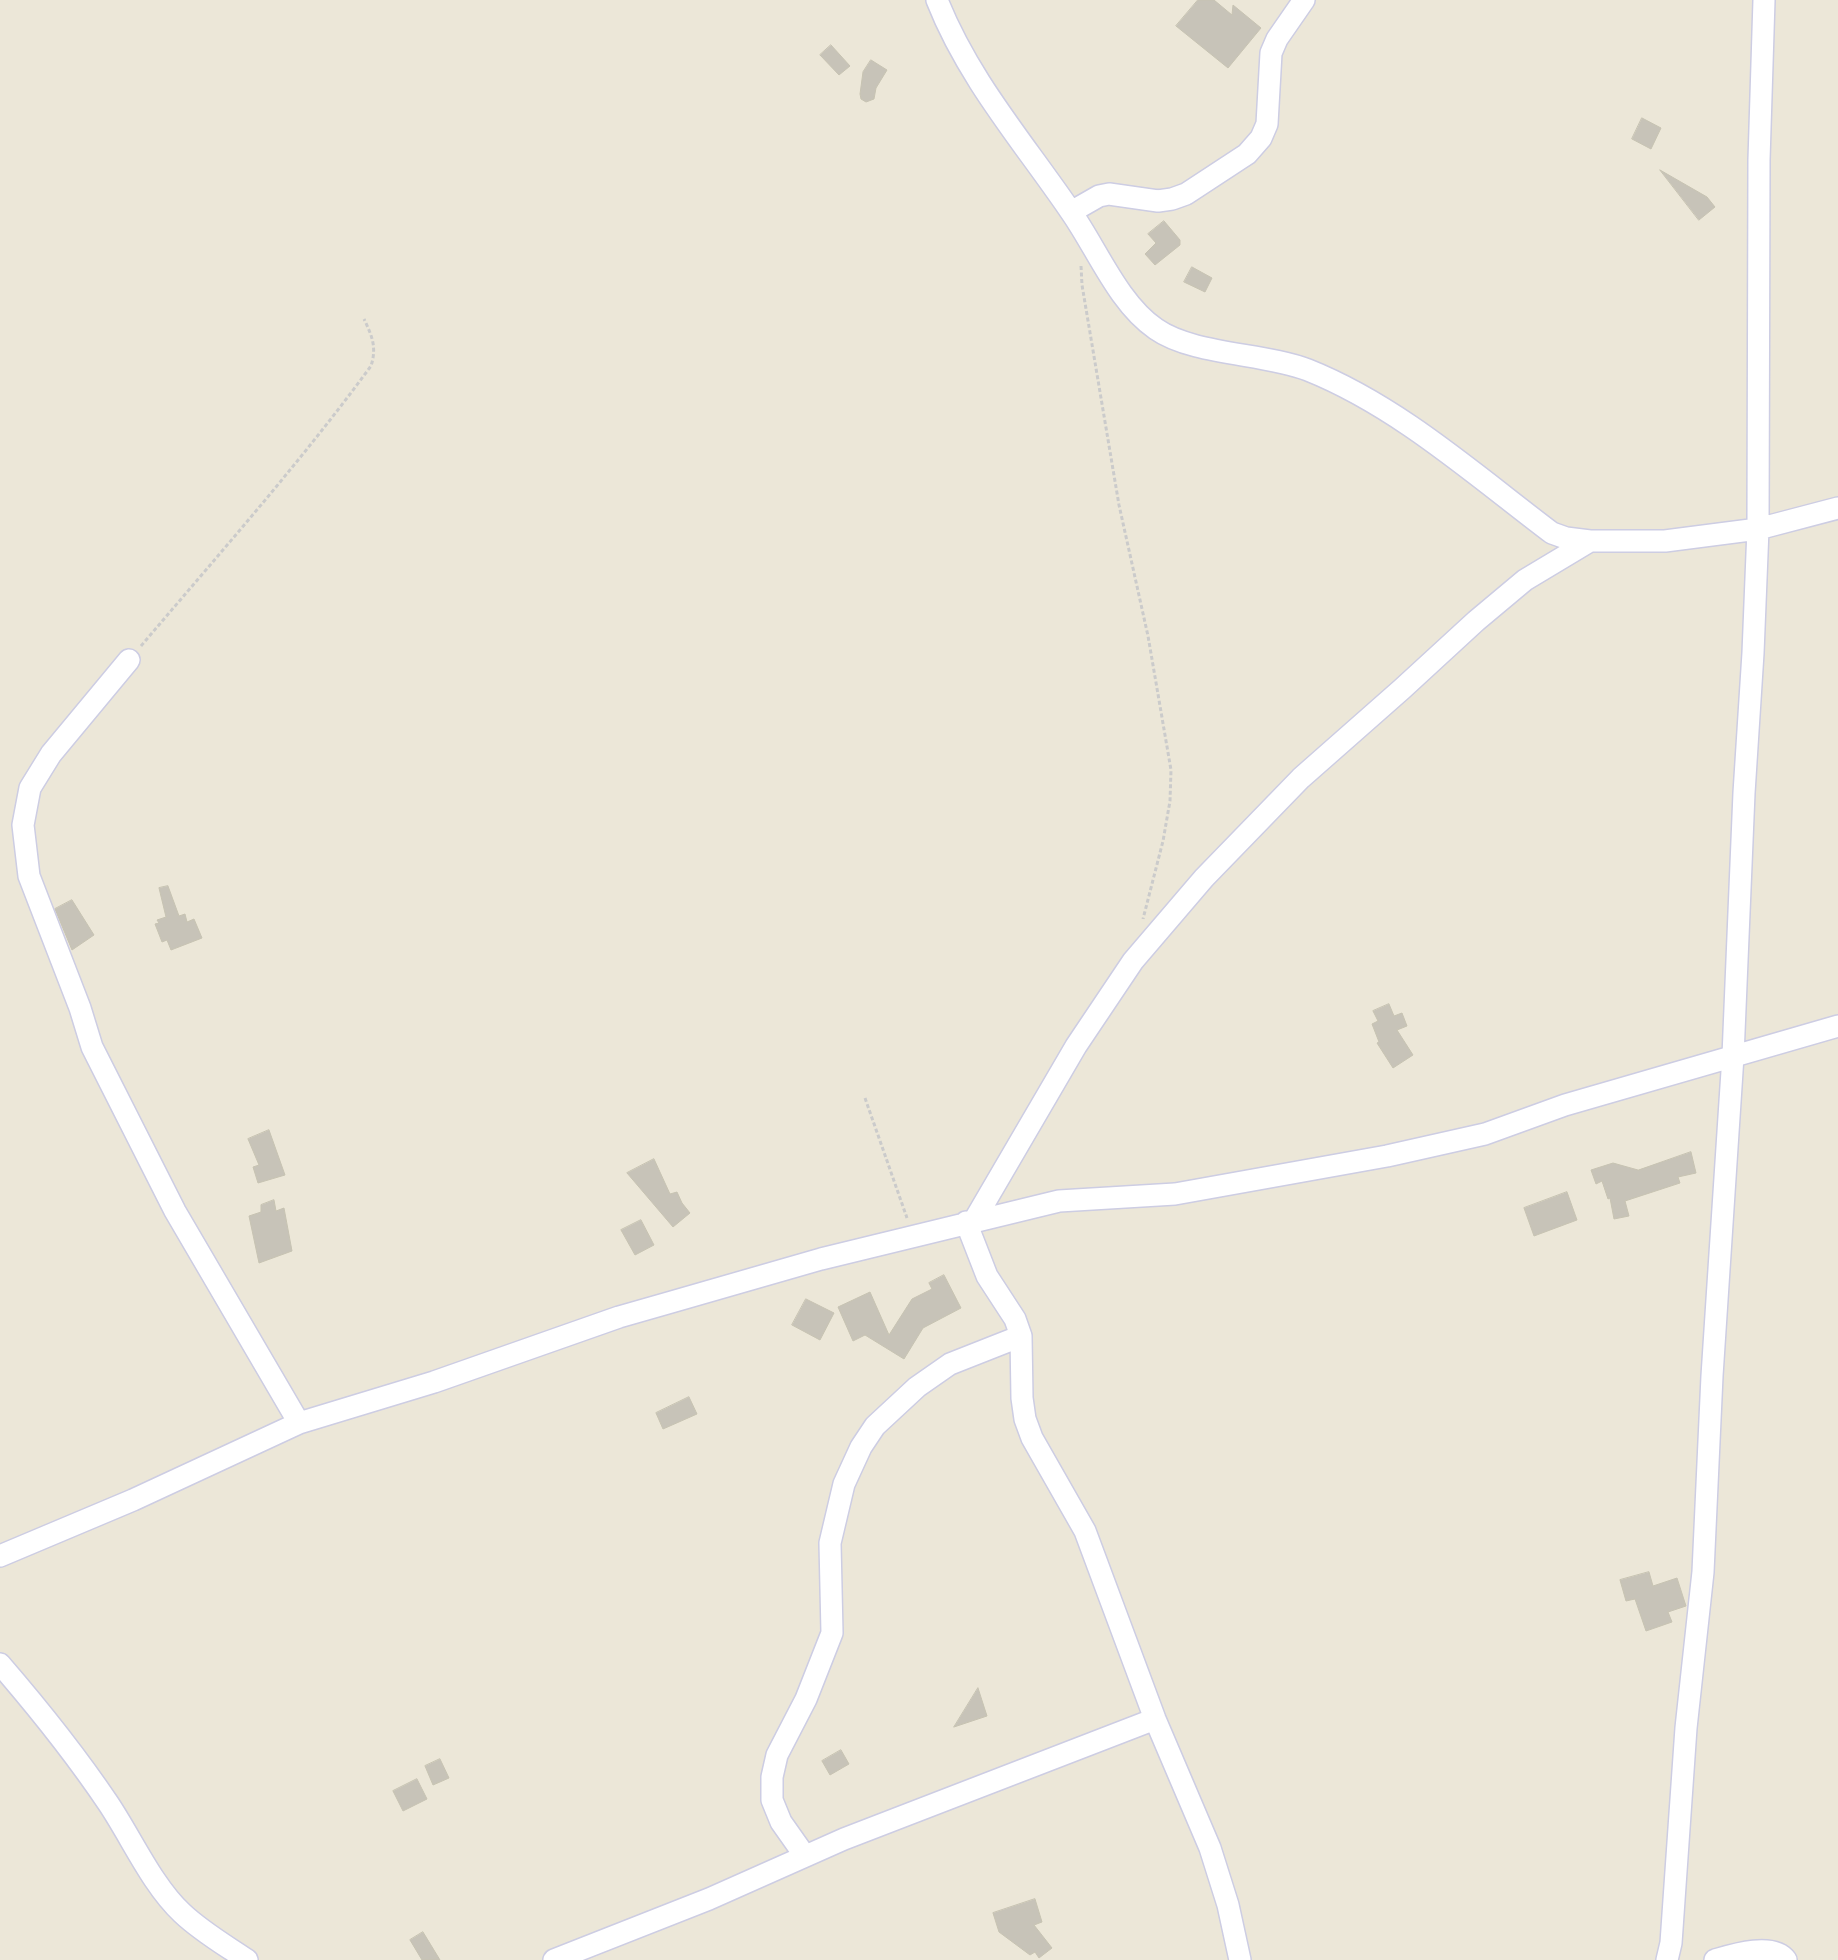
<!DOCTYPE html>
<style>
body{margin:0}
canvas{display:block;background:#ece7d8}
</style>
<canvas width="1838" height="1960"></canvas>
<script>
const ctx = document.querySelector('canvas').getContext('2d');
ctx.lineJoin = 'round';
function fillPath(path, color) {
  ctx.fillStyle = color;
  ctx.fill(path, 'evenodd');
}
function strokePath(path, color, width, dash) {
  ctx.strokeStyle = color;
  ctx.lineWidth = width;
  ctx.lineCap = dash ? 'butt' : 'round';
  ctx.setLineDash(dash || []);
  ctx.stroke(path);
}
const building = new Path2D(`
 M1198,0H1214L1232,15L1233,5L1261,28L1228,68L1176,26Z
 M831,45L850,66L839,75L820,55Z
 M871,60L887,70L876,88L874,99L866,102L861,99L860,94L863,72Z
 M1642,118L1661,128L1651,149L1632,139Z
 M1660,170L1707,197L1715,207L1699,220Z
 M1164,221L1180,240V245L1155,265L1145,254L1156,243L1148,234Z
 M1192,267L1212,278L1205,292L1184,282Z
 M168,886L179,916L185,914L187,922L194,919L202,938L171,950L167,940L162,942L155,924L159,923L157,920L166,917L159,888Z
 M72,900L94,935L72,950L55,909Z
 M1389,1004L1394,1016L1402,1013L1407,1026L1397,1030L1413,1055L1393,1068L1377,1043L1379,1042L1372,1024L1378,1021L1373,1011Z
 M269,1130L285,1175L258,1183L253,1167L259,1165L248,1139Z
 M1691,1152L1696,1173L1678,1177L1680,1183L1625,1201L1629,1216L1614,1219L1610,1198L1608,1199L1602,1181L1596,1184L1591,1170L1613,1163L1638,1170Z
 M654,1159L670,1194L677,1192L682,1203L690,1213L673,1227L627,1173Z
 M1567,1192L1577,1220L1534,1236L1524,1208Z
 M274,1200L276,1211L284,1208L292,1251L259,1263L249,1216L261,1212V1205Z
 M641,1220L654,1245L635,1255L621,1230Z
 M944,1275L961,1308L923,1328L904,1359L865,1335L853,1341L838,1307L870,1292L889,1335L912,1299L932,1289L929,1283Z
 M806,1299L834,1313L820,1340L792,1325Z
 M689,1397L697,1414L663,1429L656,1413Z
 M1649,1572L1653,1586L1677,1578L1686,1606L1668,1612L1672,1622L1646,1631L1635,1599L1626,1601L1620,1580Z
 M978,1688L987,1716L954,1727Z
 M841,1750L849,1764L830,1775L822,1761Z
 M440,1759L449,1778L433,1785L425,1766Z
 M417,1779L427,1799L403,1811L393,1791Z
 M1035,1899L1042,1922L1034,1925L1052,1948L1039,1958L1035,1952L1030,1955L999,1932L993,1913Z
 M423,1932L440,1960H422L410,1940Z`);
const path = new Path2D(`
 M1081,266L1082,285L1119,505L1148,636L1171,770L1170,801L1163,841L1143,919
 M141,646C219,554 299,464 371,366C377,347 372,336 364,319
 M865,1098L907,1218`);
const street = new Path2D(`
 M937,0C968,79 1024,143 1071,212C1097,249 1118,303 1156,329C1193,355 1265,353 1308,370C1398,406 1475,475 1552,533L1566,538L1590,541H1665L1758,529L1838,508
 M1071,212L1099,196L1109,194L1158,201L1172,199L1186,194L1247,154L1261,138L1267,124L1271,53L1277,39L1304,0
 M129,660L51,754L30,788L23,825L29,876L80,1008L92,1047L175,1211L299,1423
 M975,1219L1076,1046L1133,961L1204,878L1301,778L1402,689L1476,621L1525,580L1590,541
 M966,1222L987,1276L1015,1319L1021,1336L1022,1398L1025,1419L1032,1438L1085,1531L1155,1719L1210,1848L1228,1905L1240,1960
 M0,1556L133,1500L299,1423L434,1382L619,1317L668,1303L821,1259L1059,1201L1175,1194L1387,1156L1485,1134L1565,1105L1838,1026
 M0,1664C38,1708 75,1754 108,1803C131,1837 152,1885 182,1913C202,1932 225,1945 247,1960
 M805,1856L781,1822L772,1800V1777L777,1755L806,1699L832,1633L830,1543L844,1484L861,1447L875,1426L917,1387L950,1364L1021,1336
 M554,1960L709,1899L844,1839L1155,1719
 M1667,1960L1671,1943L1686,1728L1703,1572L1712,1376L1733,1056L1744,793L1753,653L1758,529L1759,160L1764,0
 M1715,1960C1732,1955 1773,1942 1786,1960`);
fillPath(building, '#c7c3b8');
strokePath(building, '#c7c3b2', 1);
strokePath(street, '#cdcde3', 24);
strokePath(path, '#cbcbcb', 3, [4, 2.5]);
strokePath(street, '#fff', 21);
</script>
